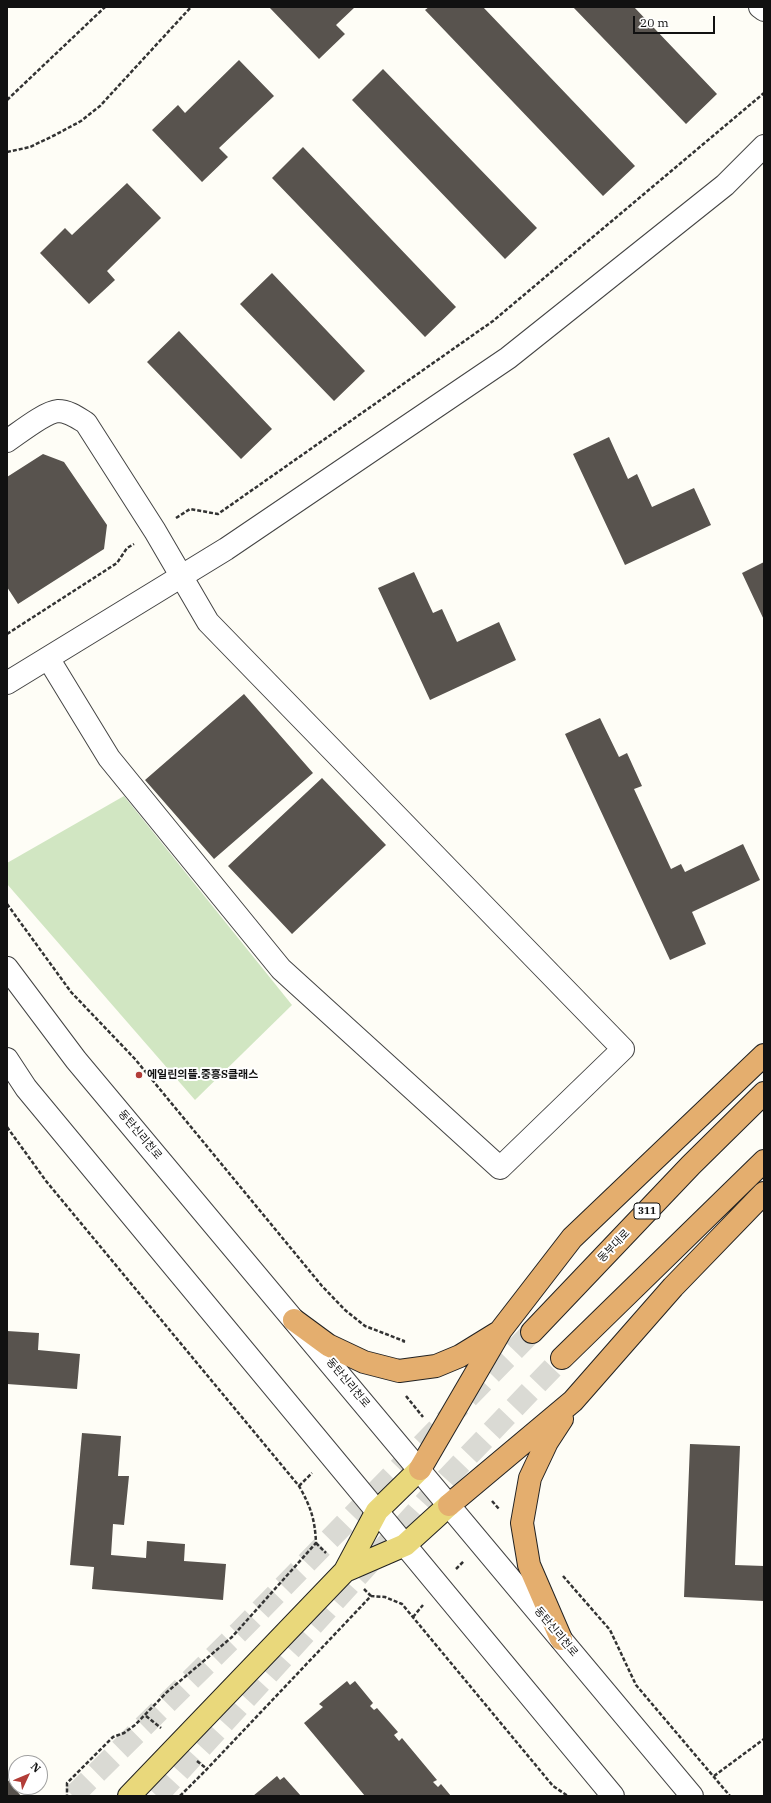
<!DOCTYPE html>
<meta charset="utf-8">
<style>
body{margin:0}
#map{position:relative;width:771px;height:1803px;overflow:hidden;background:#fefdf6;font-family:"IBM Plex Serif",serif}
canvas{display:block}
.frame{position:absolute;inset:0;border:8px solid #111;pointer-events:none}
.north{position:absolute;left:8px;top:1755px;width:40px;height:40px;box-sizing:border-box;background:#fff;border:1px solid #a0a0a0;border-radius:50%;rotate:46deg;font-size:11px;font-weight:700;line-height:16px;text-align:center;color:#111}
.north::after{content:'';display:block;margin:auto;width:14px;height:18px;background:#b23d38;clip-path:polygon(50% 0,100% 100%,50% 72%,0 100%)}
.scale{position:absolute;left:633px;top:16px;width:82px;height:18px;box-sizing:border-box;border:2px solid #111;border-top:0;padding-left:5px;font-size:12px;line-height:14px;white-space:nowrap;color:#111;-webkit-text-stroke:3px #fff;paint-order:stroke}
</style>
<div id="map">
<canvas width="771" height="1803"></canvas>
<div class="frame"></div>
<div class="north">N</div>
<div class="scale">20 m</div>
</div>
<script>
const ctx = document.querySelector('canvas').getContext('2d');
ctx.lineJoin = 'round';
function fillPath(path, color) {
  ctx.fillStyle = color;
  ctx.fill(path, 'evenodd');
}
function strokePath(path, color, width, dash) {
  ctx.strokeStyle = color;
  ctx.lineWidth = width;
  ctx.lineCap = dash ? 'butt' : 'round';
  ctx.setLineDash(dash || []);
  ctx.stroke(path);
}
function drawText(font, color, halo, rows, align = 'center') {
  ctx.font = font + ' "IBM Plex Serif","Noto Sans KR",serif';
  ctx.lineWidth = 4;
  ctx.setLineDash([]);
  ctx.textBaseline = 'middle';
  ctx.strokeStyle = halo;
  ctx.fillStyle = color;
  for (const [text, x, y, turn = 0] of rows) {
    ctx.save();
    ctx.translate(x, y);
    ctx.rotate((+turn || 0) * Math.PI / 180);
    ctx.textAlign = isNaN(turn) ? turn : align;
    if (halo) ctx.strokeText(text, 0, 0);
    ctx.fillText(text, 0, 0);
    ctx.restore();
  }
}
const green = new Path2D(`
 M124,796L292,1005L195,1100L7,884V863Z`);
const building = new Path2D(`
 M269,7H355L336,25L345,34L319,59Z
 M429,7H483L635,166L603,196L425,10Z
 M573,7H634L717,94L686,124Z
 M239,60L274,96L219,148L228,157L202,182L152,130L178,105L185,113Z
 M383,69L537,228L505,259L352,100Z
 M303,147L456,307L425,337L272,178Z
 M127,183L161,218L107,271L115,280L89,304L40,253L65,228L72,235Z
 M272,273L365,371L334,401L240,304Z
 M179,331L272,429L241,459L147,362Z
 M609,437L628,479L637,474L652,507L694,488L711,525L625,565L573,454Z
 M43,454L64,462L107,525L104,549L18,604L7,587V477Z
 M764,562V620L742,573Z
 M414,572L433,613L442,609L457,642L499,622L516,660L430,700L378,588Z
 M244,694L313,773L214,859L145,780Z
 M600,718L619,757L627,753L642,786L634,789L671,869L681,864L685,872L743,844L760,880L692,912L706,944L670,960L565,734Z
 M322,778L386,845L292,934L228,866Z
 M7,1331L39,1333L38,1350L80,1354L77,1389L7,1384Z
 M82,1433L121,1436L118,1476H129L124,1525L113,1524L111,1555L146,1558L147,1541L185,1544L184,1561L226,1564L223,1600L92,1589L94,1567L70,1565Z
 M690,1444L740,1446L735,1565L764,1566V1601L684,1597Z
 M347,1681L350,1685L355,1681L373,1703L370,1706L374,1710L377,1708L398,1732L394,1735L399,1741L402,1738L437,1780L433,1782L438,1787L441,1784L451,1796H365L304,1723L323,1707L319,1704Z
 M277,1776L280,1780L284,1777L301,1796H253Z
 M7,1779L21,1796H7Z`);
const minorTunnel = new Path2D(`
 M157,1796L448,1477L562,1358`);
const highwayTunnel = new Path2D(`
 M73,1796L239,1632L532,1332`);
const path = new Path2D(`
 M7,100L105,7
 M7,152L30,147L55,135L81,121L100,106L191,7
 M176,518L190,509L218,514L493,321L764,93
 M7,634L117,563L127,548L134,544
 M7,904L71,992L135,1059L322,1286L345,1310L365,1326L404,1341L403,1344
 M7,1127L46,1181L299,1486C311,1507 315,1520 316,1543L232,1637L167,1692L135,1725L124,1733L113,1737L67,1783V1796
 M406,1396L423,1417
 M299,1486L312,1473
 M492,1501L499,1509
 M316,1543L326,1553
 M456,1569L464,1561
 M563,1576L610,1630L636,1685L730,1796
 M364,1589L371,1596
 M413,1617L423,1605
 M146,1716L161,1728
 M197,1761L207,1769
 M714,1776L764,1739
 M180,1796L207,1769L371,1596L385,1597L402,1604L553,1786L568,1796`);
const minor = new Path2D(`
 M760,7L764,10
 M7,441C19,433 45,412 58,411C69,411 78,418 86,423L155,531L208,622L623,1049L500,1168L281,969L109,758L48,658
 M7,683L226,549L508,358L725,185L764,146
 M7,968L76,1060L692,1796
 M7,1059L26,1088L613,1796`);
const major = new Path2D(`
 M345,1571L405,1545L449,1505
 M129,1796L345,1571L377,1511L420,1469`);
const highway = new Path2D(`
 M294,1320L328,1345L364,1362L399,1371L436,1366L460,1356L499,1332
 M532,1332L691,1165L764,1093
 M562,1358L764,1161
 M420,1469L501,1330L572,1238L764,1055
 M449,1505L573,1401L673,1287L764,1193
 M561,1639L529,1565L522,1523L530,1478L547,1442L562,1419`);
const markers = [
 [139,1075,4,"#b23d38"]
];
const shields = [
 [647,1211,26]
];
const shieldNames = [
 ["311",647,1211]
];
const poiNames = [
 ["에일린의뜰.중흥S클래스",147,1075]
];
const streetNames = [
 ["동탄신리천로",140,1135,50],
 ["동부대로",614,1246,-46],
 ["동탄신리천로",348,1383,50],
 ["동탄신리천로",556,1632,50]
];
fillPath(green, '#d1e6c2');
fillPath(building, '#58534e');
strokePath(minorTunnel, '#dadad4', 22, [22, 11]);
strokePath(highwayTunnel, '#dadad4', 22, [22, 11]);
strokePath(minor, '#444', 24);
strokePath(major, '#222', 24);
strokePath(highway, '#222', 24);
strokePath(path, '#333', 2.5, [4, 2]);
strokePath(minor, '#fff', 22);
strokePath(major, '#e9d87b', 22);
strokePath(highway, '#e4ae6e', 22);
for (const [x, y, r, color] of markers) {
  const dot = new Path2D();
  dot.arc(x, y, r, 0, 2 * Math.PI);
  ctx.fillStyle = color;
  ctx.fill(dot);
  strokePath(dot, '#fff', 1.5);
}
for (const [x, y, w] of shields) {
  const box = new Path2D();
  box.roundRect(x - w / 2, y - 8, w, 16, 3);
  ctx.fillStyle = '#fff';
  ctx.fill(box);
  strokePath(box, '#111', 1);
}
drawText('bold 10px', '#111', null, shieldNames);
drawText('bold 11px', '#111', '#fff', poiNames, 'left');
drawText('11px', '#111', '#fff', streetNames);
</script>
